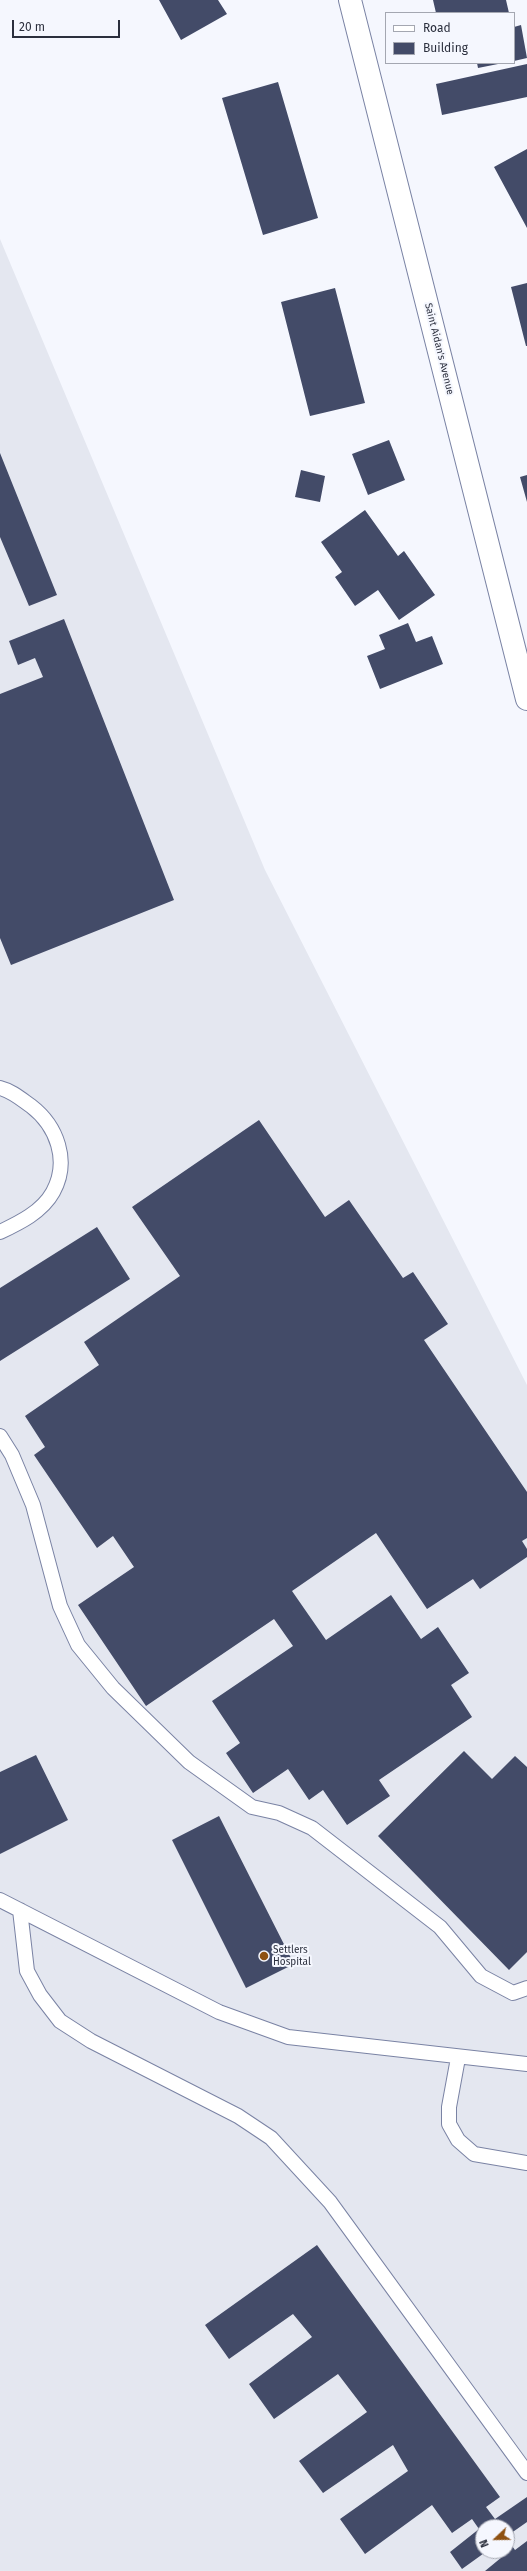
<!DOCTYPE html>
<style>
body{margin:0}
#map{position:relative;width:527px;height:2571px;overflow:hidden;background:#f5f7fe;font-family:"Fira Sans",sans-serif}
canvas{display:block}
.legend{position:absolute;left:385px;top:12px;width:130px;height:52px;box-sizing:border-box;background:#f5f7fe;border:1px solid #a4a7b1;margin:0;padding:5px 7px;list-style:none;font-size:12px;color:#2b2f3d}
.legend li{display:flex;align-items:center;gap:8px;height:20px}
.legend b{width:20px;border:1px solid #a4a7b1}
.north{position:absolute;left:475px;top:2519px;width:40px;height:40px;box-sizing:border-box;background:#f5f7fe;border:1px solid #a4a7b1;border-radius:50%;rotate:248deg;font-size:11px;font-weight:700;line-height:16px;text-align:center;color:#2b2f3d}
.north::after{content:'';display:block;margin:auto;width:14px;height:18px;background:#8e5112;clip-path:polygon(50% 0,100% 100%,50% 72%,0 100%)}
.scale{position:absolute;left:12px;top:20px;width:108px;height:18px;box-sizing:border-box;border:2px solid #2b2f3d;border-top:0;padding-left:5px;font-size:12px;line-height:14px;white-space:nowrap;color:#2b2f3d;-webkit-text-stroke:3px #f5f7fe;paint-order:stroke}
</style>
<div id="map">
<canvas width="527" height="2571"></canvas>
<ul class="legend">
<li><b style="height:5px;background:#fff"></b>Road</li>
<li><b style="height:11px;background:#434b68"></b>Building</li>
</ul>
<div class="north">N</div>
<div class="scale">20 m</div>
</div>
<script>
const ctx = document.querySelector('canvas').getContext('2d');
ctx.lineJoin = 'round';
function fillPath(path, color) {
  ctx.fillStyle = color;
  ctx.fill(path, 'evenodd');
}
function strokePath(path, color, width, dash) {
  ctx.strokeStyle = color;
  ctx.lineWidth = width;
  ctx.lineCap = dash ? 'butt' : 'round';
  ctx.setLineDash(dash || []);
  ctx.stroke(path);
}
function drawText(font, color, halo, rows, align = 'center') {
  ctx.font = font + ' "Fira Sans",sans-serif';
  ctx.lineWidth = 4;
  ctx.setLineDash([]);
  ctx.textBaseline = 'middle';
  ctx.strokeStyle = halo;
  ctx.fillStyle = color;
  for (const [text, x, y, turn = 0] of rows) {
    ctx.save();
    ctx.translate(x, y);
    ctx.rotate((+turn || 0) * Math.PI / 180);
    ctx.textAlign = isNaN(turn) ? turn : align;
    if (halo) ctx.strokeText(text, 0, 0);
    ctx.fillText(text, 0, 0);
    ctx.restore();
  }
}
const built = new Path2D(`
 M0,239L265,870L527,1385V2571H0ZM483,2527H507V2551H483Z`);
const building = new Path2D(`
 M159,0H218L227,14L181,40Z
 M433,0H506L509,13H436Z
 M521,25L527,58L514,61V27Z
 M477,63H498V64L478,68Z
 M527,64V97L442,115L436,84Z
 M278,82L318,218L263,235L222,98Z
 M527,149V228L494,167Z
 M527,283V346H526L511,287Z
 M335,288L365,403L310,416L281,302Z
 M389,440L405,480L368,495L352,454Z
 M0,453L57,595L29,606L0,537Z
 M301,470L325,476L320,502L295,497Z
 M527,475V502L520,477Z
 M365,510L398,556L404,551L435,595L399,620L378,590L355,606L335,577L342,572L321,542Z
 M64,619L174,900L11,965L0,938V694L43,677L35,658L18,665L9,641Z
 M408,623L416,642L432,636L443,664L380,689L367,656L385,649L379,635Z
 M259,1120L325,1217L349,1200L403,1278L413,1272L448,1324L424,1340L527,1492V1538L522,1541L527,1549V1557L480,1589L473,1579L427,1609L376,1533L292,1591L326,1640L391,1595L421,1639L438,1627L469,1673L451,1685L472,1717L379,1780L390,1796L347,1825L323,1790L309,1800L288,1769L253,1793L226,1753L240,1743L212,1701L293,1646L274,1619L146,1706L78,1605L134,1567L113,1536L97,1548L34,1455L45,1447L25,1416L99,1365L84,1342L180,1276L132,1207Z
 M97,1227L130,1279L0,1361V1288Z
 M464,1751L492,1779L515,1756L527,1767V1952L509,1970L378,1836Z
 M36,1755L68,1820L0,1854V1772Z
 M219,1816L294,1964L246,1988L172,1840Z
 M317,2245L500,2497L486,2507L495,2519L527,2497V2522L507,2536V2527H483V2551H487L462,2569L450,2552L479,2529L472,2519L452,2533L432,2505L365,2554L340,2519L408,2471L393,2445L323,2493L299,2461L367,2412L338,2374L274,2419L249,2384L312,2337L293,2314L229,2359L205,2325Z
 M507,2539L515,2550L527,2541V2571H485L502,2557L498,2551H507Z`);
const lane = new Path2D(`
 M0,1088C12,1091 21,1099 31,1106C57,1126 70,1161 53,1192C42,1212 19,1223 0,1232
 M0,1436L12,1455L33,1505L60,1606L78,1645L113,1688L189,1762L252,1807L279,1813L312,1828L440,1927L481,1976L513,1993L527,1988
 M0,1900L219,2012L288,2037L527,2064
 M20,1910L27,1971L40,1995L60,2021L91,2041L238,2116L271,2138L330,2202L527,2473
 M458,2058L449,2107V2124L458,2140L474,2154L527,2163`);
const street = new Path2D(`
 M350,0L527,699`);
const markers = [
 [264,1956,5,"#8e5112"]
];
const streetNames = [
 ["Saint Aidan's Avenue",439,349,76]
];
const poiNames = [
 ["Settlers",273,1950],
 ["Hospital",273,1962]
];
fillPath(built, '#e4e7f0');
fillPath(building, '#434b68');
strokePath(lane, '#7a83a4', 16);
strokePath(street, '#7a83a4', 24);
strokePath(lane, '#fff', 14);
strokePath(street, '#fff', 22);
for (const [x, y, r, color] of markers) {
  const dot = new Path2D();
  dot.arc(x, y, r, 0, 2 * Math.PI);
  ctx.fillStyle = color;
  ctx.fill(dot);
  strokePath(dot, '#f5f7fe', 1.5);
}
drawText('10px', '#2b2f3d', '#f5f7fe', streetNames);
drawText('10px', '#2b2f3d', '#f5f7fe', poiNames, 'left');
</script>
